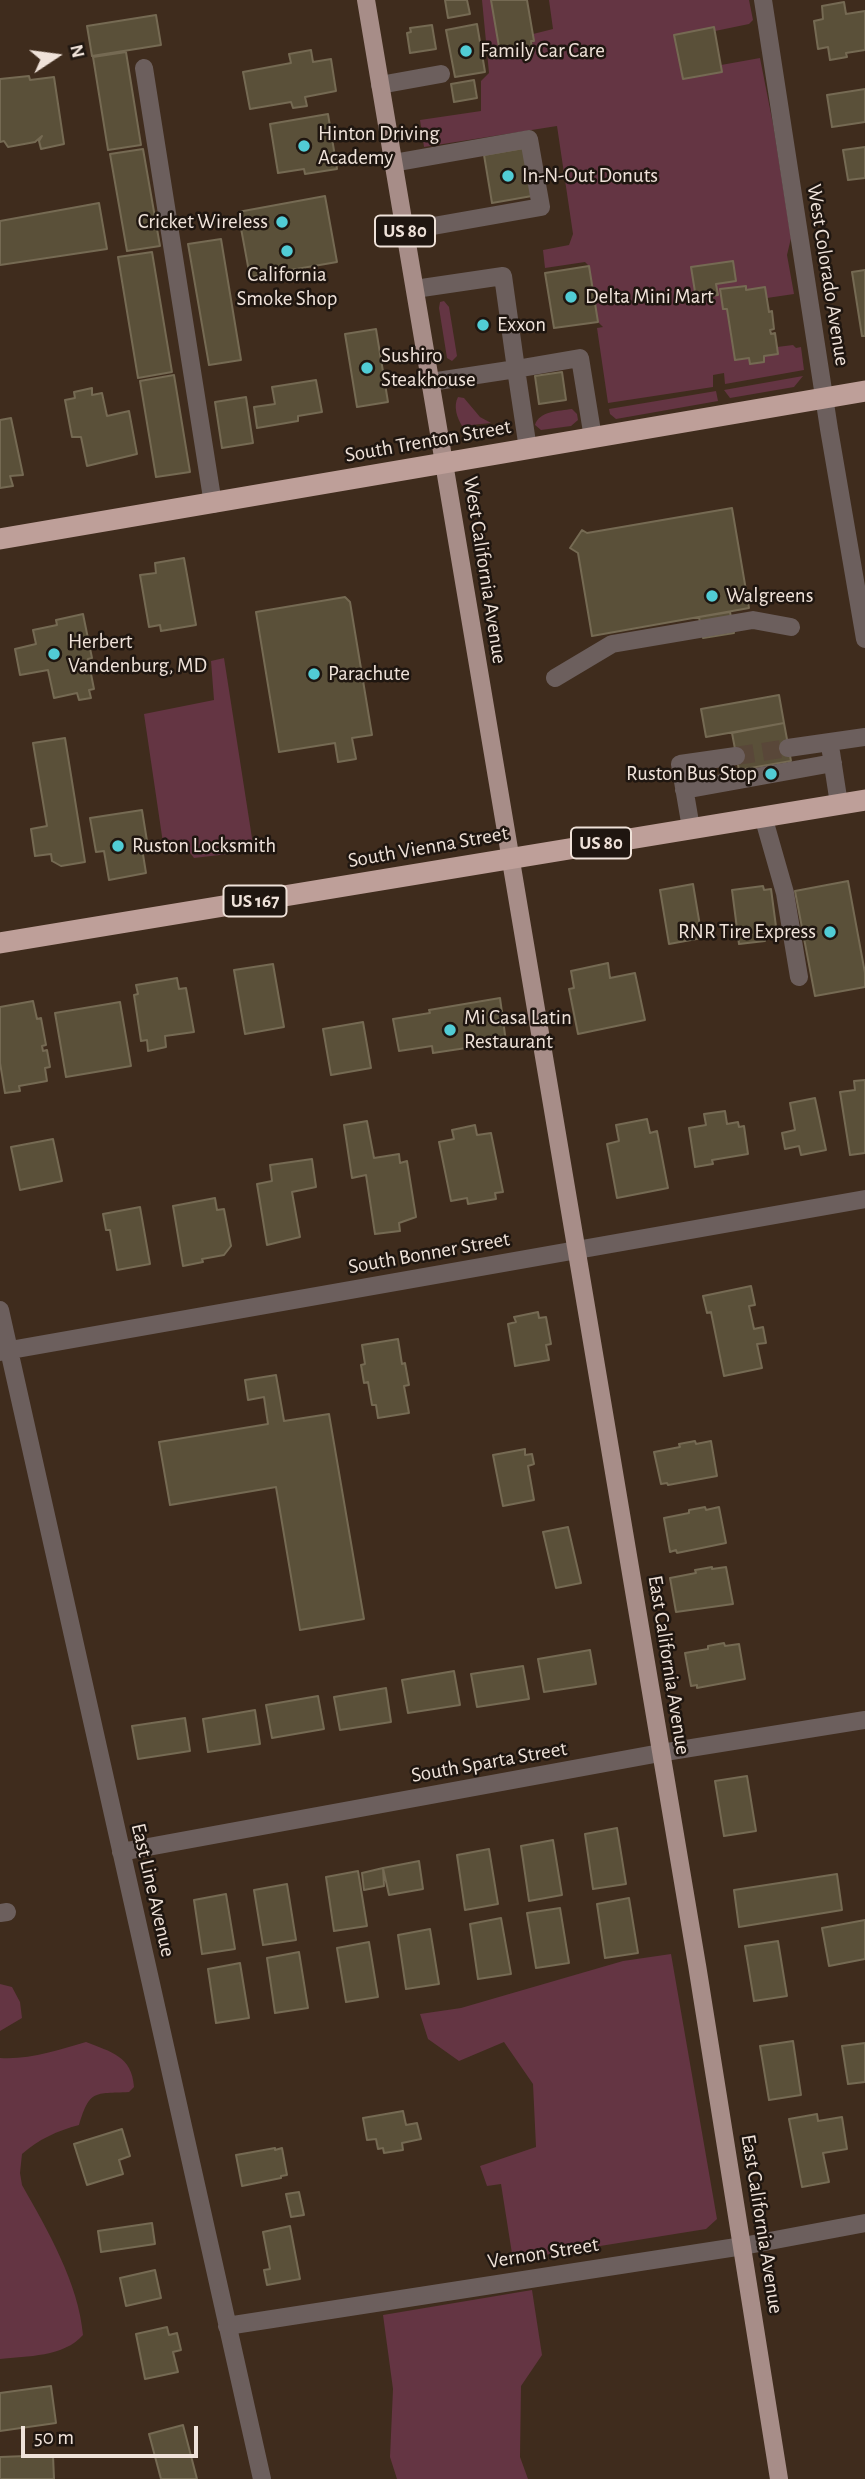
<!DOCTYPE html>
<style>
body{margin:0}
#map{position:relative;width:865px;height:2479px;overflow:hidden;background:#3f2c1d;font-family:"Alegreya Sans",sans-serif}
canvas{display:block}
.north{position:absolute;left:21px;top:21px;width:70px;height:70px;-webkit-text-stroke:5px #1f1610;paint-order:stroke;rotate:77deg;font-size:19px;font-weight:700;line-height:28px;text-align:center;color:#efe2d9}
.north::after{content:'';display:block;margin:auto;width:24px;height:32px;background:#efe2d9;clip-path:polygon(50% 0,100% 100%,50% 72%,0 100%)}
.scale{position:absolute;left:21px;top:2426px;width:177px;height:32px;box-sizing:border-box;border:4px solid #efe2d9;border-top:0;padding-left:9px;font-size:21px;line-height:24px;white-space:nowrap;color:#efe2d9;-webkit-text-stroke:5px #1f1610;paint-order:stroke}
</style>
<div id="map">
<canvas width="865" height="2479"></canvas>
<div class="north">N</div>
<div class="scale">50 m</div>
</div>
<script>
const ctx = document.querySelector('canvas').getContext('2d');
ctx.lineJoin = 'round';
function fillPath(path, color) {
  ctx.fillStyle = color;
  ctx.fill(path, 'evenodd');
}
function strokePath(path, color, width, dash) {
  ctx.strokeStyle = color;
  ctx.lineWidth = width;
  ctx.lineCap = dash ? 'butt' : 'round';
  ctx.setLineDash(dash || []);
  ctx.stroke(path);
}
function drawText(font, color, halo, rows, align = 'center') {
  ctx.font = font + ' "Alegreya Sans",sans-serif';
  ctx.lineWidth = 5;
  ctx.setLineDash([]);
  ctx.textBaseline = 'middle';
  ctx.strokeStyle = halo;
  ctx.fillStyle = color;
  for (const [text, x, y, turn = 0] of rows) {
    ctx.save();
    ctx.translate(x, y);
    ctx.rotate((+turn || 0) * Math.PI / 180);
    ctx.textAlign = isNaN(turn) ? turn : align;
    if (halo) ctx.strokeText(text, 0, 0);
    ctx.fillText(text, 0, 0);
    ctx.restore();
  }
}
const green = new Path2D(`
 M482,0H491L500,47L502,46L503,53L532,48L533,34L553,29L549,0H749L753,20L749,24L715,31L714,28L674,35L683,79L722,72L721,65L760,58L773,124L791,238L787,255L794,294L767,298L765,287L746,290L745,286L720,290L723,309H727L735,360L749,358L751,364L764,362V356L778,354L777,347L793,345L796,348L801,347L804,370L725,384L724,373L713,375V387L608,403L597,328L603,327L598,322L589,266L585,262L545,268L543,250L569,245L573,234L557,126L424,147L420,120L481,111V81L489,73Z
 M444,301L449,307L457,356L452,361L447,358L439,308L440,302Z
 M803,376L794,387L730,398L724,390Z
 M716,391L718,401L616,419L610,414L609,409Z
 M458,397L464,398L480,417L491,423L462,426C457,418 453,406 458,397Z
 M572,409L577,414L578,420L571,426L541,430L535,425C539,411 559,411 572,409Z
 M224,658L254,851L194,858L180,840L163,843L144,714L214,700L211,661Z
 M671,1954L717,2219L706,2229L513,2260L501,2184L487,2186L480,2166L536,2147L533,2084L504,2042L459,2061L428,2039L420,2014L461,2008L623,1961Z
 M0,1984L12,1987L20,2002L22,2018L0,2031Z
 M86,2042C111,2052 132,2056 134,2087L129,2092C94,2094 90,2089 79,2125C57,2131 39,2139 22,2154L20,2173L22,2185C47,2229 79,2284 83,2335C64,2357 27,2356 0,2359V2058C29,2060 59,2050 86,2042Z
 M532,2290L542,2355L521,2386L520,2457L528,2479H397L390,2457L393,2389L383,2315Z`);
const building = new Path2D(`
 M445,0H467L470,14L448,18Z
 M491,0H527L534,41H531L532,48L503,54L502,46L499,47Z
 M844,2L846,14L865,11V50L846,53L847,57L830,60L828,47L818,49L814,21L823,19L822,6Z
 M156,15L161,45L92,56L87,26Z
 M477,24L485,72L455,77L446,30Z
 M432,25L436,49L410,53L407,33L411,32L410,28Z
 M714,27L722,72L683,79L674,35Z
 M311,50L313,62L331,59L336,91L305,97L307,106L293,108L291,102L250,109L243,72L291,63L289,54Z
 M126,52L141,145L108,150L93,57Z
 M29,76L30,80L54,77L64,144L41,149L39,141L42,136L35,142L8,147L4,141L0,142V79Z
 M474,80L477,98L454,102L451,84Z
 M865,89V122L832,127L827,95Z
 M328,114L337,169L305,174L304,169L278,173L270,124Z
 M865,147V178L848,180L843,150Z
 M524,148L532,196L492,203L484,155Z
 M143,149L160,246L127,251L110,154Z
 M325,196L337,262L250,277L238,212Z
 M99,203L107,249L0,265V221Z
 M221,239L241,360L209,365L188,244Z
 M152,252L172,372L138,378L118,257Z
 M733,261L736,281L716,284L718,295L696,298L691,267Z
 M589,266L598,322L554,328L545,273Z
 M865,270V336H862L852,272Z
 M746,286V290L765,287L769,312L772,311L774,329L770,330L771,334L775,333L778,354L764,356V362L750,364L749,358L735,360L727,309H723L720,289Z
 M376,329L388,402L357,407L345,334Z
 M562,372L566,400L539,404L535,376Z
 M174,375L190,472L156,477L140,381Z
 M316,380L322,412L298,416V421L257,428L254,407L275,404L272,387Z
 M92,388V395L102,393L107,416L129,411L137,454L87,466L81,437H72L65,400L75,398L74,392Z
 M246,397L253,443L222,448L215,402Z
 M11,418L23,475L10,476L13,486L0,488V420Z
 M732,508L749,608L592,636L578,553L570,548L582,530L587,533Z
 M184,558L196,625L161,631L160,625L149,627L140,575L156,573L155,563Z
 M345,597L350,602L372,735L352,738L356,759L338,762L335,743L279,752L256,612Z
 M730,612L734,633L703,638L699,617Z
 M83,614L92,658L88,659L94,689L89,690L91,698L79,700L77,693L54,698L48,670L20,675L15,649L36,644L33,630L57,625L56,620Z
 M779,695L784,723L706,737L701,709Z
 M784,723L791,761L739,770L732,733Z
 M65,738L85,862L61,866L52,861L51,854L35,856L31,829L47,826L33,743Z
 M142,810L147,841L141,842L146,873L109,880L104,851L96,852L90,818Z
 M848,881L865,973V987L815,996L795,891Z
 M693,884L702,938L669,944L660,890Z
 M763,886L764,890L771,889L777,934L764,936L765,941L739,944L732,890Z
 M608,963L610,978L635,973L645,1020L578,1034L569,989L574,988L571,971Z
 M273,964L284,1027L245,1034L234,970Z
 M177,978L179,989L186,988L194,1032L165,1036L166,1047L148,1051L147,1040L141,1041L134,995L138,994L136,985Z
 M500,998L506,1042L433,1053L432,1046L399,1051L393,1019L430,1013L429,1010Z
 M33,1001L37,1019L41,1018L46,1045L42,1046L43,1051L47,1050L50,1067L45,1068L47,1081L19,1086L20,1091L5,1093L0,1063V1007Z
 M120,1002L131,1066L66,1077L55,1013Z
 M363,1022L371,1068L331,1075L323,1029Z
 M865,1080V1153L850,1155L840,1092L855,1090L854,1081Z
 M815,1098L826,1150L801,1155L799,1146L785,1149L782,1133L795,1130L790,1103Z
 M725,1111L727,1124L738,1122L739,1127L744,1126L748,1154L712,1160L713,1164L695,1167L689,1128L706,1125L704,1114Z
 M647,1119L650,1133L657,1131L668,1188L617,1198L607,1144L619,1141L616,1125Z
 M367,1121L374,1158L399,1154L400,1163L407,1161L416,1217L399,1223L400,1231L375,1234L366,1175L352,1178L344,1125Z
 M475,1125L477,1135L491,1133L503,1192L495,1193L496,1199L468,1204L467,1198L451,1201L439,1142L454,1139L452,1130Z
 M53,1139L62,1181L20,1190L11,1147Z
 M312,1159L316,1187L292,1192L300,1237L267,1245L257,1184L272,1181L270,1165Z
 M215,1198L217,1210L224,1209L231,1246L224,1255L202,1259L203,1262L183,1266L173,1206Z
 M140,1207L150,1264L117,1270L110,1230H106L103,1214Z
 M751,1286L755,1305L749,1306L754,1329L763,1327L766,1343L757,1344L762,1368L724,1376L711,1312L707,1313L703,1296Z
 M538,1312L539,1318L546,1317L551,1344L546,1345L549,1360L515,1366L508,1324L516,1322L514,1317Z
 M398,1339L402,1364L405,1363L409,1385L404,1386L409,1413L378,1418L376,1405H372L368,1382L364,1383L361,1365L365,1364L362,1345Z
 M276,1375L284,1421L329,1414L364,1619L300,1630L276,1487L170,1505L159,1442L268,1424L264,1397L248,1400L245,1380Z
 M695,1441L696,1444L711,1441L717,1476L668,1485L667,1483L661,1484L654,1452L680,1447L679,1444Z
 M525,1449V1455L532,1454L534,1464L528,1466L534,1500L503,1506L493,1455Z
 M705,1507L706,1510L719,1507L726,1543L677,1553L676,1550L670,1552L664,1518L689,1513V1510Z
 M568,1527L581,1583L556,1588L543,1532Z
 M712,1567V1569L726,1567L733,1604L676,1612L670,1578L696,1573L695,1570Z
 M724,1643L725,1646L739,1644L745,1679L697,1688V1685L691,1686L685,1653L708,1649V1646Z
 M590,1650L596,1684L544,1692L538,1659Z
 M523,1666L529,1699L477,1707L471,1674Z
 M454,1671L460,1705L408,1713L402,1680Z
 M386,1688L391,1722L340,1730L334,1697Z
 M318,1696L324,1729L272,1738L266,1705Z
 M255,1710L260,1744L208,1752L203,1719Z
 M185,1718L190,1751L138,1759L132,1726Z
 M747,1776L756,1831L724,1836L715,1781Z
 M617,1828L626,1884L593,1889L585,1834Z
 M553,1840L562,1895L529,1901L521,1846Z
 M489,1849L498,1904L465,1910L457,1855Z
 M419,1861L423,1889L389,1895L383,1868Z
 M383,1868L384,1886L364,1890L362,1873Z
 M358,1871L367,1926L334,1931L326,1877Z
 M837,1874L842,1910L739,1927L734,1890Z
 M287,1884L296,1940L263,1945L254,1890Z
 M226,1894L235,1949L202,1954L194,1900Z
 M629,1898L638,1953L605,1958L597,1904Z
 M560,1908L569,1963L536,1968L527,1913Z
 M501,1918L511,1974L478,1979L470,1924Z
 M865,1920V1959L829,1966L822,1928Z
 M430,1929L439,1984L406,1989L398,1935Z
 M778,1941L787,1996L754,2001L745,1946Z
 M369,1942L378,1997L346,2002L337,1948Z
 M299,1952L308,2008L275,2013L267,1958Z
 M240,1963L249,2018L216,2023L208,1969Z
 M793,2041L801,2095L769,2100L760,2046Z
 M865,2043V2082L848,2084L842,2046Z
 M403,2111L406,2125L417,2123L421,2139L402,2143L403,2150L384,2153L383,2148L378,2149L376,2139L367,2140L363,2118Z
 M817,2114L818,2121L842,2117L847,2149L823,2153L829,2182L802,2187L789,2119Z
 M122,2129L130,2156L119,2160L123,2174L87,2185L74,2144Z
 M275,2148V2150L282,2148L287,2175L281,2176V2178L242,2186L236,2155Z
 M299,2192L304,2215L291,2217L286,2194Z
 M152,2223L155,2244L101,2252L98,2231Z
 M290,2226L300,2279L267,2285L264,2270L270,2269L263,2232Z
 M155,2270L161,2298L126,2306L120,2278Z
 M167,2327L169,2335L177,2333L181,2350L173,2352L178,2372L145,2379L136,2334Z
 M51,2386L56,2423L0,2431V2393Z
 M183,2425L197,2479H161L149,2434Z
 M53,2455L54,2479H0V2457Z`);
const minorTunnel = new Path2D(`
 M736,756L788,748`);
const minor = new Path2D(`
 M763,0L829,429L865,639
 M144,68L213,504
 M380,85L441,74
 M393,163L529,139L541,207L405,231
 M415,289L503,276L516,369L431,382
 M528,449L516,369L580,358L593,438
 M555,678L612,644L753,620L791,627
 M788,748L865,737
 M831,752L839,804
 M684,790L833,763
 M763,816L785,893L799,977
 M691,828L680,764L736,756
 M0,1310L262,2479
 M0,1352L865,1199
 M121,1852L660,1753L865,1720
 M0,1913L7,1912
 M227,2326L743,2246L865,2223`);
const major = new Path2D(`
 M366,0L697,1965L779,2479`);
const highway = new Path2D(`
 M0,539L865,391
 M0,943L865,800`);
const markers = [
 [466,51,7,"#51ccd5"],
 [304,146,7,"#51ccd5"],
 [508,176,7,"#51ccd5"],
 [282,222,7,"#51ccd5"],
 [287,251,7,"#51ccd5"],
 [571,297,7,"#51ccd5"],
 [483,325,7,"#51ccd5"],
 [367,368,7,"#51ccd5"],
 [712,596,7,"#51ccd5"],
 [54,654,7,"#51ccd5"],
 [314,674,7,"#51ccd5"],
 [771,774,7,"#51ccd5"],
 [118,846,7,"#51ccd5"],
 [830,932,7,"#51ccd5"],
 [450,1030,7,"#51ccd5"]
];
const shields = [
 [405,231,60],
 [601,843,60],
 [255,901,63]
];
const shieldNames = [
 ["US 80",405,231],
 ["US 80",601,843],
 ["US 167",255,901]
];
const poiNames = [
 ["Family Car Care",480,51],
 ["Hinton Driving",318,134],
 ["Academy",318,158],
 ["In-N-Out Donuts",522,176],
 ["Cricket Wireless",268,222,"right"],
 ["California",287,275,"center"],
 ["Smoke Shop",287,299,"center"],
 ["Delta Mini Mart",585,297],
 ["Exxon",497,325],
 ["Sushiro",381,356],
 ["Steakhouse",381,380],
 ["Walgreens",726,596],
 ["Herbert",68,642],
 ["Vandenburg, MD",68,666],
 ["Parachute",328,674],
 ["Ruston Bus Stop",757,774,"right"],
 ["Ruston Locksmith",132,846],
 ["RNR Tire Express",816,932,"right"],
 ["Mi Casa Latin",464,1018],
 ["Restaurant",464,1042]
];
const streetNames = [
 ["West Colorado Avenue",828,275,81],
 ["South Trenton Street",428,441,-10],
 ["West California Avenue",485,570,81],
 ["South Vienna Street",428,847,-10],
 ["South Bonner Street",429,1253,-10],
 ["East California Avenue",669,1665,81],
 ["South Sparta Street",489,1762,-10],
 ["East Line Avenue",153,1890,77],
 ["East California Avenue",762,2224,81],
 ["Vernon Street",543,2253,-9]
];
fillPath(green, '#643543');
fillPath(building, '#5a5039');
strokePath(building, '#756a53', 2);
strokePath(minorTunnel, '#594739', 18, [18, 9]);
strokePath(minor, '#6c5f5d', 18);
strokePath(major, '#a78d88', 18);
strokePath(highway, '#be9f99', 21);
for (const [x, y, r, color] of markers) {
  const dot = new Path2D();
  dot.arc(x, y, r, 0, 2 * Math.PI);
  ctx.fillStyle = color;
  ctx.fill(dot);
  strokePath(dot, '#1f1610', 2.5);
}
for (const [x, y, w] of shields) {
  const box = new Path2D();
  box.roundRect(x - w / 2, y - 15.5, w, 31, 5);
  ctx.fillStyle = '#1f1610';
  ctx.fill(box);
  strokePath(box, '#efe2d9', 2);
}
drawText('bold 19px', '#efe2d9', null, shieldNames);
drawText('21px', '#efe2d9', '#1f1610', poiNames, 'left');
drawText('21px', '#efe2d9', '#1f1610', streetNames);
</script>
